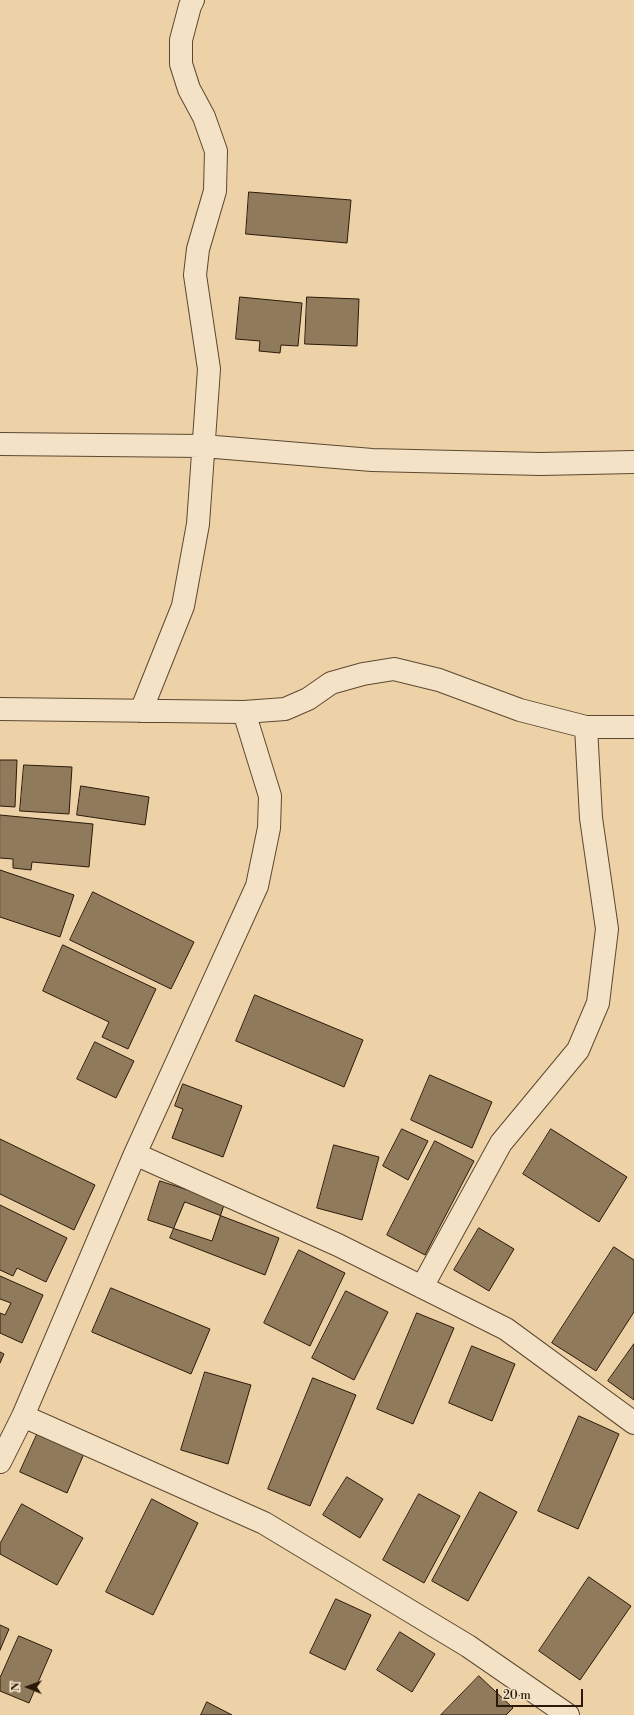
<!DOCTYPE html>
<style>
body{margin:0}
#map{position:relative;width:634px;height:1715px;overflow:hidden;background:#eed2a7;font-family:"Libre Bodoni",serif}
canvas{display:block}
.north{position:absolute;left:8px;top:1667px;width:40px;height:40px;-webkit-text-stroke:3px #f4e2c6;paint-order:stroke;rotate:271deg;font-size:11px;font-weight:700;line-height:16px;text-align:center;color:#2b1a0a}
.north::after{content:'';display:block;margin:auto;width:14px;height:18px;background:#2b1a0a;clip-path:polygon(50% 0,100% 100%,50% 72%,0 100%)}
.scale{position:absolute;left:496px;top:1689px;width:87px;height:18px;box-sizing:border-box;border:2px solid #2b1a0a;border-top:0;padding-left:5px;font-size:12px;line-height:14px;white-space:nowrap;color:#2b1a0a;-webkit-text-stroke:3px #f4e2c6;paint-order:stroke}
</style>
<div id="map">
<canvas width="634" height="1715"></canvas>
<div class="north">N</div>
<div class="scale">20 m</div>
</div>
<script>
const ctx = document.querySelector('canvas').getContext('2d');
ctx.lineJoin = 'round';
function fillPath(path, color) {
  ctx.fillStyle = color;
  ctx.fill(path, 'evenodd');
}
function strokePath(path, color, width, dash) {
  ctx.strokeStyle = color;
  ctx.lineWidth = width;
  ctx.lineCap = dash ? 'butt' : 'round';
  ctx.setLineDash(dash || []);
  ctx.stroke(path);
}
const building = new Path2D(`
 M249,192L351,200L347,243L246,234Z
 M240,297L302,303L298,346L281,345L280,353L259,351L260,341L236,339Z
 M307,297L359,299L357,346L305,344Z
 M0,760H17L15,807L0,806Z
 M24,765L72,767L69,814L20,811Z
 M81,786L149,797L145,825L77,815Z
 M0,815L93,824L89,867L32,862L31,870L13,868V859L0,858Z
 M0,870L74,895L60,937L0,917Z
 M93,892L194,942L171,989L70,940Z
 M63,945L156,989L128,1049L102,1037L109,1022L43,991Z
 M255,995L363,1040L344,1087L236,1041Z
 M95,1042L134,1061L116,1098L77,1079Z
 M430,1075L492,1102L472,1148L411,1120Z
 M183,1084L242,1106L223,1157L172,1138L183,1109L175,1106Z
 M402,1129L428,1141L408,1180L383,1166Z
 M551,1129L627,1177L599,1222L523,1174Z
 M0,1139L95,1185L74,1230L0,1194Z
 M435,1141L474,1161L425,1255L387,1235Z
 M334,1145L379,1157L362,1220L317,1208Z
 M160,1181L225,1202L212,1241L148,1220Z
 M185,1202L279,1238L265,1275L170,1238Z
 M0,1205L67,1238L46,1282L17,1268L13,1276L0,1270Z
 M479,1228L514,1249L489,1291L454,1270Z
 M614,1247L634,1260V1312L596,1371L552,1343Z
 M299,1250L345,1273L310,1346L264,1323Z
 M0,1276L43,1295L22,1343L0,1333V1313L5,1315L11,1303L0,1299Z
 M111,1288L210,1329L191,1374L92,1332Z
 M346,1291L388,1312L354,1380L312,1358Z
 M417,1313L454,1328L413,1424L377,1409Z
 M634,1344V1400L608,1381Z
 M472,1346L515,1364L492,1421L449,1403Z
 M0,1352L4,1354L0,1363Z
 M205,1372L251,1385L228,1464L181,1450Z
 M313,1378L356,1395L310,1506L268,1489Z
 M579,1416L619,1434L578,1529L538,1511Z
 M40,1428L86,1449L67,1493L20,1472Z
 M347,1477L383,1499L360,1538L323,1515Z
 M480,1492L517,1512L468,1601L432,1581Z
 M419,1494L460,1516L424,1583L383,1560Z
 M152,1499L198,1523L153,1615L106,1592Z
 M22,1504L83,1538L57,1585L0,1554V1544Z
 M589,1577L631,1606L580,1680L539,1651Z
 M336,1599L371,1615L345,1670L310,1653Z
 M0,1625L9,1629L0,1650Z
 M400,1632L435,1654L412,1692L377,1670Z
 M19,1636L52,1650L29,1703L0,1691V1678Z
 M479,1676L513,1708L506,1715H441Z
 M207,1702L232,1715H201Z`);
const minor = new Path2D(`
 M0,444L203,446L372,460L541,464L634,462
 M0,709L244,712L285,709L308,699L331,683L363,674L394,669L439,680L520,710L586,727H634
 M141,711L183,606L198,524L209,369L195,275L198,249L215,191L216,151L204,117L189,89L181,64V40L190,6L193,0
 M135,1154L338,1245L506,1329L634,1423
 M422,1287L501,1143L578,1050L598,1003L607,929L591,818L586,727
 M23,1416L264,1523L468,1646L568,1715
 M0,1462L23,1416L135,1154L257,886L269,828L270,796L244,712`);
fillPath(building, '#907a5c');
strokePath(building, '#2b1a0a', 1);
strokePath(minor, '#5c4831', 24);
strokePath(minor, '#f4e2c6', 22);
</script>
